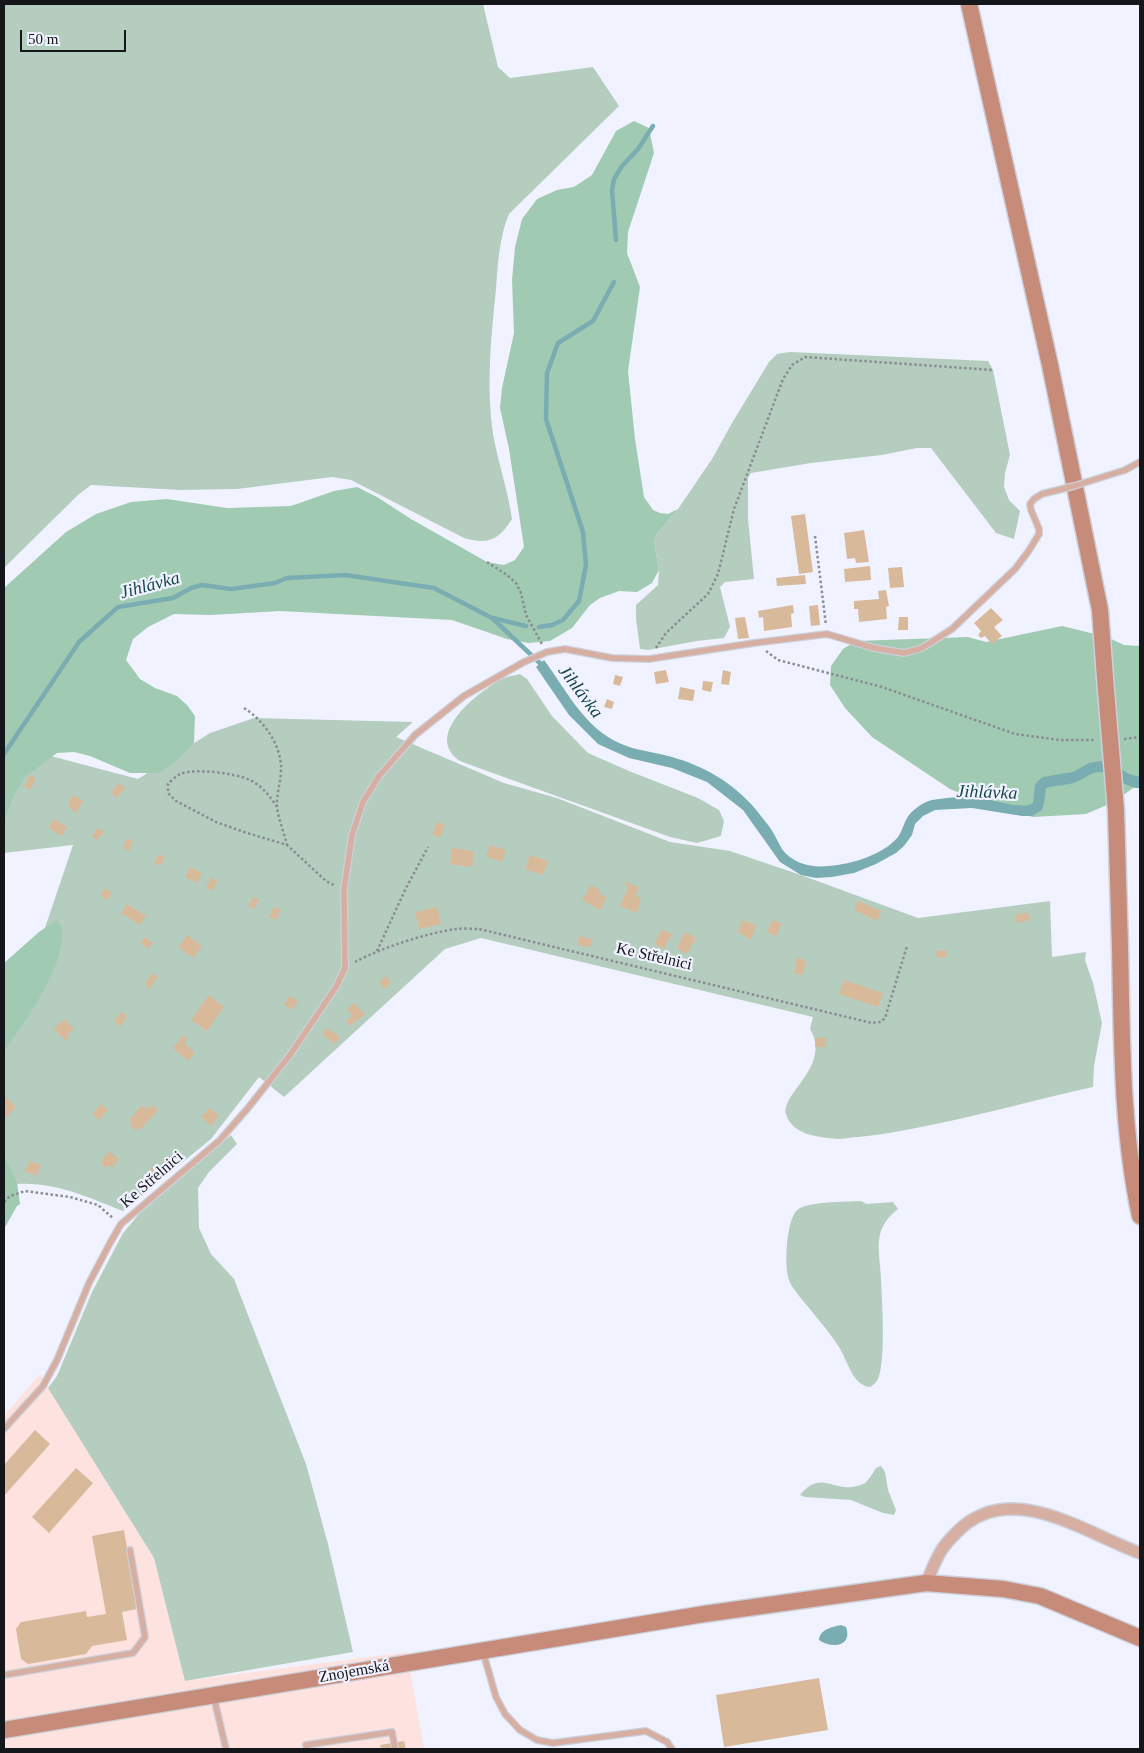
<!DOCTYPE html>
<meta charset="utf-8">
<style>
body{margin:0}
#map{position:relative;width:1144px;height:1753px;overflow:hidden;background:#f0f3ff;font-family:"Times New Roman",serif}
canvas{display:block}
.frame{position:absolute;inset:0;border:5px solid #15161a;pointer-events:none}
.scale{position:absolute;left:20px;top:30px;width:106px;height:22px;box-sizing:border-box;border:2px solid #15161a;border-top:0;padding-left:6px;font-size:15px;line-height:18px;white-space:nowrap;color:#15161a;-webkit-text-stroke:4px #f0f3ff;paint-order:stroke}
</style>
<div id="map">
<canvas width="1144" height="1753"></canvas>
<div class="frame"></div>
<div class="scale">50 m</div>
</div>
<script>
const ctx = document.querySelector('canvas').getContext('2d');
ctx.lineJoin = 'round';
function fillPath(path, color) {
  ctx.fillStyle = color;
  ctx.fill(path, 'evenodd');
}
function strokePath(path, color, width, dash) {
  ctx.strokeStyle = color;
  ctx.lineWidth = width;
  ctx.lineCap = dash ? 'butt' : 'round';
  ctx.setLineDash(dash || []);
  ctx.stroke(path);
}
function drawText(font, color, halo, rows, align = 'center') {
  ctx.font = font + ' "Times New Roman",serif';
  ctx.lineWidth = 4.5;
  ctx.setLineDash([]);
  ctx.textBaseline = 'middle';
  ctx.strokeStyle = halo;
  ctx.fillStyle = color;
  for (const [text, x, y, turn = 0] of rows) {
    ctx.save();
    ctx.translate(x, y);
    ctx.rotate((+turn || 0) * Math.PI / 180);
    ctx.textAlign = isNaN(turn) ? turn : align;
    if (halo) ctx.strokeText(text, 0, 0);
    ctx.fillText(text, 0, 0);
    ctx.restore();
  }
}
const commercial = new Path2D(`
 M40,1374L154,1558L185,1681L407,1652L424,1749H4V1416Z`);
const green = new Path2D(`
 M4,4H483L498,67L510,78L593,67L619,106L509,214C499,238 498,264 496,289C491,337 486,386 493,434C498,462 508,490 512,519C499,540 488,545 464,538L351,480L332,477L237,489L180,490L91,485L78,495L4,568Z
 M790,352L988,361L993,370L1010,455L1005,473L1004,487L1009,500L1020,511L1014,539L996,533L931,448H917L882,455L811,463L751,473L748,478V519L754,579L725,582L720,587L730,627L724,638L697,641L648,650L640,649L636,619V605L658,585L659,570L654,541L657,534L678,509L712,459L732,423L769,362L777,354Z
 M520,674L527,679L552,716L588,753L629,771L698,798L719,810L724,821L721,836L697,843L670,837L465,763C461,761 457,760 455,757C428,731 478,693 498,681C504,677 512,676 520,674Z
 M254,718L413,722L396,737L504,783L557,798L670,842L730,851L801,875L918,918L1050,901L1052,957L1086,952L1085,960L1093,983L1102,1023L1094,1066L1093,1087C1034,1100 975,1117 916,1128C897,1132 878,1135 859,1137C852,1137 844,1139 837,1139C818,1137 792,1135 786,1114C781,1093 832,1066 810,1029L813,1017L481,938L445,949L284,1097L259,1077L211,1139L123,1211C88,1197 54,1181 15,1184L4,1175V1045L7,1040L73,845L4,853V792L32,751L138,779L210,733Z
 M231,1135L237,1144L209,1172L198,1188L199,1228L211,1254L234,1279L306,1464L328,1544L353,1652L185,1681L154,1558L48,1388L57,1376L92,1292L123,1233L139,1214Z
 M861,1201L867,1204L893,1202L898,1209C871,1230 880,1250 881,1279C882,1301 886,1360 878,1379C877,1382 873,1385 870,1387C852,1385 848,1361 839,1347C828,1330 812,1312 799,1296C796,1291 791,1286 789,1280C784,1266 786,1221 797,1210C808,1201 846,1202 861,1201Z
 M881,1466L885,1472L888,1490L896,1510L894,1515L883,1513L851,1500L805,1497L800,1495C821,1469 834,1493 857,1486C861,1485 865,1484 867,1481C871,1477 873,1472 876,1468Z`);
const forest = new Path2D(`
 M634,121L649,128L654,153L628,232L627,253L640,287L628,371L635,439L644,497L653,510L660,513L668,514L678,509L657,534L654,541L659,570L652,583L637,592L619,591L600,598L590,605L572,628L550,641L528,643L507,639L452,620L280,611L211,615L174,614L148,627L133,639L126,660L140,679L155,688L177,696L187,705L195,716L194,743L176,761L159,773H130L90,756L74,752L57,753L25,777L12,799L4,823V588L66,532L96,514L131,502L167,499L227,508L291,506L334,491L357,487L377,497L411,519L487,562L504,565L515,560L524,547L509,449L500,408L502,388L514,333L512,280L515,247L522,219L537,199L557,190L574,187L592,175L616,131Z
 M1062,626L1107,637L1124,645L1140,646V783L1114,802L1086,814L1033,817L988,805L950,789L872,737L845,708L830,685L831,666L843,649L856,641L968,637L986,642Z
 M57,920C59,923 62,927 62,930C66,965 24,1024 4,1051V963L39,932Z
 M4,1156L17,1182L20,1204L17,1206L4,1229Z`);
const water = new Path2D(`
 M544,660C565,688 582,723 613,740C629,749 647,751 664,755C698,763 728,779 752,805C758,812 765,821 771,829C775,835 778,842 782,849C793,864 812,868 829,866C852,864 883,855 898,837C902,831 903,826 906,820C910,811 923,802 932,800C946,798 960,796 974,797C989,798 1021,811 1033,803L1035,785L1038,781L1043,777L1073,772L1089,763L1100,761L1111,763L1129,774L1140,777V788C1125,789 1116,774 1101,772C1091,771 1085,779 1076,782C1066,786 1056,785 1046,788L1044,803L1042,810L1032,816H1022L972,808L935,810L923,816L915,824L912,835L904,846L896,853L876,864L854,873L832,877L816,878L801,875L780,862L743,810L707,782L672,768L629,758L598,744L569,715L536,667Z
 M841,1625L846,1627C853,1647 831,1649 819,1640C820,1629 832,1627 841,1625Z`);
const stream = new Path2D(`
 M616,240L612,190L614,179L622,166L638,149L653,126
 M493,618L526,626
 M539,627L552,625L563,620L579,601L586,565L583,532L546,419L547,373L558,343L593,321L614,282
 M4,754L79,642L118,607L173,598L191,588L202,585L231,589L275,583L287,578L345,575L434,588L492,618L544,667`);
const building = new Path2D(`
 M805,514L813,572L799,574L791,516Z
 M864,530L869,562L856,563L855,558L847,559L844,533Z
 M870,566L871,580L845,582L844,569Z
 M902,567L904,587L890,588L888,568Z
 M805,575L806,584L777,586L776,578Z
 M886,590L889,606L886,607L887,619L859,622L858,609H854V601L879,599L878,591Z
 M793,605L794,613L791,614L792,627L764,631L763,617L759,618L758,611Z
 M818,605L820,625L811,626L809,606Z
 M991,608L1003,620L994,627L1002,636L992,644L985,636L981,638L978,635L981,631L974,623Z
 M745,617L749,638L738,639L735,618Z
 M899,617H908V630H898Z
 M666,670L669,682L656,684L654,672Z
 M723,670L731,672L729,685L721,684Z
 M615,675L623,677L620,686L613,684Z
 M703,681L713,682L711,692L702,690Z
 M680,687L695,690L693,701L678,699Z
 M607,699L614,702L612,709L604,707Z
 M30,775L36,779L30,790L24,786Z
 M118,783L125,788L117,798L111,793Z
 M73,795L83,801L76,813L69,807L70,805L68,803Z
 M53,819L67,827L62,836L49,828Z
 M437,822L445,825L440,838L432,834Z
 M98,828L104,832L97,840L92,836Z
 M127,838L133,841L129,851L123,848Z
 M490,845L506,850L502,862L486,856Z
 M452,848L474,851L472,867L450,864Z
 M159,854L165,857L160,866L154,863Z
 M530,855L548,861L543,875L525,869Z
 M190,867L202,873L197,883L185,877Z
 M211,877L217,881L213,891L206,888Z
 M626,882L639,887L635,896L641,898L637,913L620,906L628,887L625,885Z
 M591,885L600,890L599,893L607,897L600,910L582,900Z
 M105,888L112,893L107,900L100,895Z
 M253,897L259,899L255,909L248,906Z
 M858,901L881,911L877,921L854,910Z
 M127,904L146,916L140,925L121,913Z
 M274,907L281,910L276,920L269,917Z
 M437,907L441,924L419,929L415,912Z
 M1028,912L1030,920L1016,923L1015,915Z
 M742,920L756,925L751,940L738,932Z
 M772,920L782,924L776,936L767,932Z
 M662,929L672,934L664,949L654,944Z
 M685,932L696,938L687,954L677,948Z
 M187,935L202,946L193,958L178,947Z
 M579,936L592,939L590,947L577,945Z
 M145,937L153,943L148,949L140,943Z
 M946,950L947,957L937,958L936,951Z
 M797,957L806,961L803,975L794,973Z
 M152,973L158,977L148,990L146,989L148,987L145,984Z
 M386,976L391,983L384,989L379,982Z
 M844,980L883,993L878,1007L839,994Z
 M209,995L224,1007L207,1031L191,1020Z
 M290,996L298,1001L292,1010L284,1004Z
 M354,1003L365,1014L350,1026L346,1021L352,1016L347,1009Z
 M122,1012L127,1016L121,1027L114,1021Z
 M64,1019L74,1029L67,1035L69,1037L66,1041L54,1029Z
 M327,1028L340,1037L335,1044L322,1035Z
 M184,1035L188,1039L184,1043L195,1053L188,1061L173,1048Z
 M826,1037V1047H815V1038Z
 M4,1095L16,1107L4,1120Z
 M101,1104L108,1110L99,1120L92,1114Z
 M142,1105L145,1109L147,1106L150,1108L152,1105L158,1110L140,1130L139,1128L136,1131L130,1125L131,1122L129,1120Z
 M210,1108L219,1116L211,1126L201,1117Z
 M110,1151L119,1159L112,1168L108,1165L105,1168L101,1163L103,1160L102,1159Z
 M168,1156L177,1166L171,1172L162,1162Z
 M30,1161L41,1165L36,1176L25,1171Z
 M156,1164L163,1173L157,1178L150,1170Z
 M35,1430L50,1444L4,1496V1465Z
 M76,1468L93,1483L49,1533L32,1517Z
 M124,1530L137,1609L122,1612L127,1640L92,1646L86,1654L28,1664L21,1659L16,1629L21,1622L86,1611L87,1617L106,1614L92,1536Z
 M819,1678L828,1730L724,1747L716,1695Z
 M404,1741L406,1749H381L380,1745Z`);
const path = new Path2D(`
 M815,536L826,625
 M487,562L507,575L516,583L521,593L526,615L542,644
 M656,648L666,633L708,594L718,574L734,509L783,379L792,365L805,357L993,370
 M766,651L778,660L882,687L1015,734L1060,740H1096
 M244,708C263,720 279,742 281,765C282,779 276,794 277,808C279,820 284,833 287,845
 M1124,739L1140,737
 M277,807C270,796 262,786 250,780C235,773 195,768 180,774C176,776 171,781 168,784V793L176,801L216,822L244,832L287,845L326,881L334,885
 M377,951L405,890L428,847
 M355,962C381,948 427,933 456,929C463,928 472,929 479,929L872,1023L881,1022L885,1018L907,946
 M4,1202L10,1196L25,1191L70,1197L98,1205L114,1219`);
const lane = new Path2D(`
 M1125,470L1140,462
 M4,1429L43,1386L57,1360L89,1283L110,1243L121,1224L220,1140L248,1108L290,1055L336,987L345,968L344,890L352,835L363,802L379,776L415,735L464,696L524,662L547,652L565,649L612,658L649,659L754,643L827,634L874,648L904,653L922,648L952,629L1015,569L1028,552L1039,534V529L1031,510L1030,504L1034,499L1042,494
 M483,1652L496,1697L505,1714L520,1730L537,1740L553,1743L646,1731L667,1742L672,1749
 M4,1675L133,1653L145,1637L130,1550
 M214,1698L226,1749
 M307,1749L306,1745L392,1732L395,1749`);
const street = new Path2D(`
 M926,1583C931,1572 935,1561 941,1551C945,1544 952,1537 958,1531C1011,1479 1085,1533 1140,1553`);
const secondary = new Path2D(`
 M969,4L1050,365L1100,610L1105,678
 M1120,947C1122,1037 1121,1127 1140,1216
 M4,1730L704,1614L926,1583L1003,1589L1040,1596L1140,1638`);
const laneBridge = new Path2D(`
 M1042,494L1074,486L1125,470`);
const secondaryBridge = new Path2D(`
 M1105,678L1116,811L1120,947`);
const streetNames = [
 ["Ke Střelnici",654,957,13],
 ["Ke Střelnici",152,1180,-41],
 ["Znojemská",354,1672,-10]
];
const waterNames = [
 ["Jihlávka",150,586,-15],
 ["Jihlávka",580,692,53],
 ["Jihlávka",987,793,2]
];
fillPath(commercial, '#fde2df');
fillPath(green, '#b5cdbf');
fillPath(forest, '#a1cab2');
fillPath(water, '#7aadb2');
strokePath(stream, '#7aadb2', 4.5);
fillPath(building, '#d8ba9b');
strokePath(lane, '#cdd0da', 8);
strokePath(street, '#cdd0da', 14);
strokePath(secondary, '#cdd0da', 19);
strokePath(path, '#8a8c94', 2.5, [2.5, 2.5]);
strokePath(lane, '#d7aea2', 5.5);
strokePath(street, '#d7aea2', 11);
strokePath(secondary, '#c78b7a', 16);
strokePath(laneBridge, '#cdd0da', 8, []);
strokePath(secondaryBridge, '#cdd0da', 19, []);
strokePath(laneBridge, '#d7aea2', 5.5);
strokePath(secondaryBridge, '#c78b7a', 16);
drawText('16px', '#15161a', '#f0f3ff', streetNames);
drawText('italic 18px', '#17464a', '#f0f3ff', waterNames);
</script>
